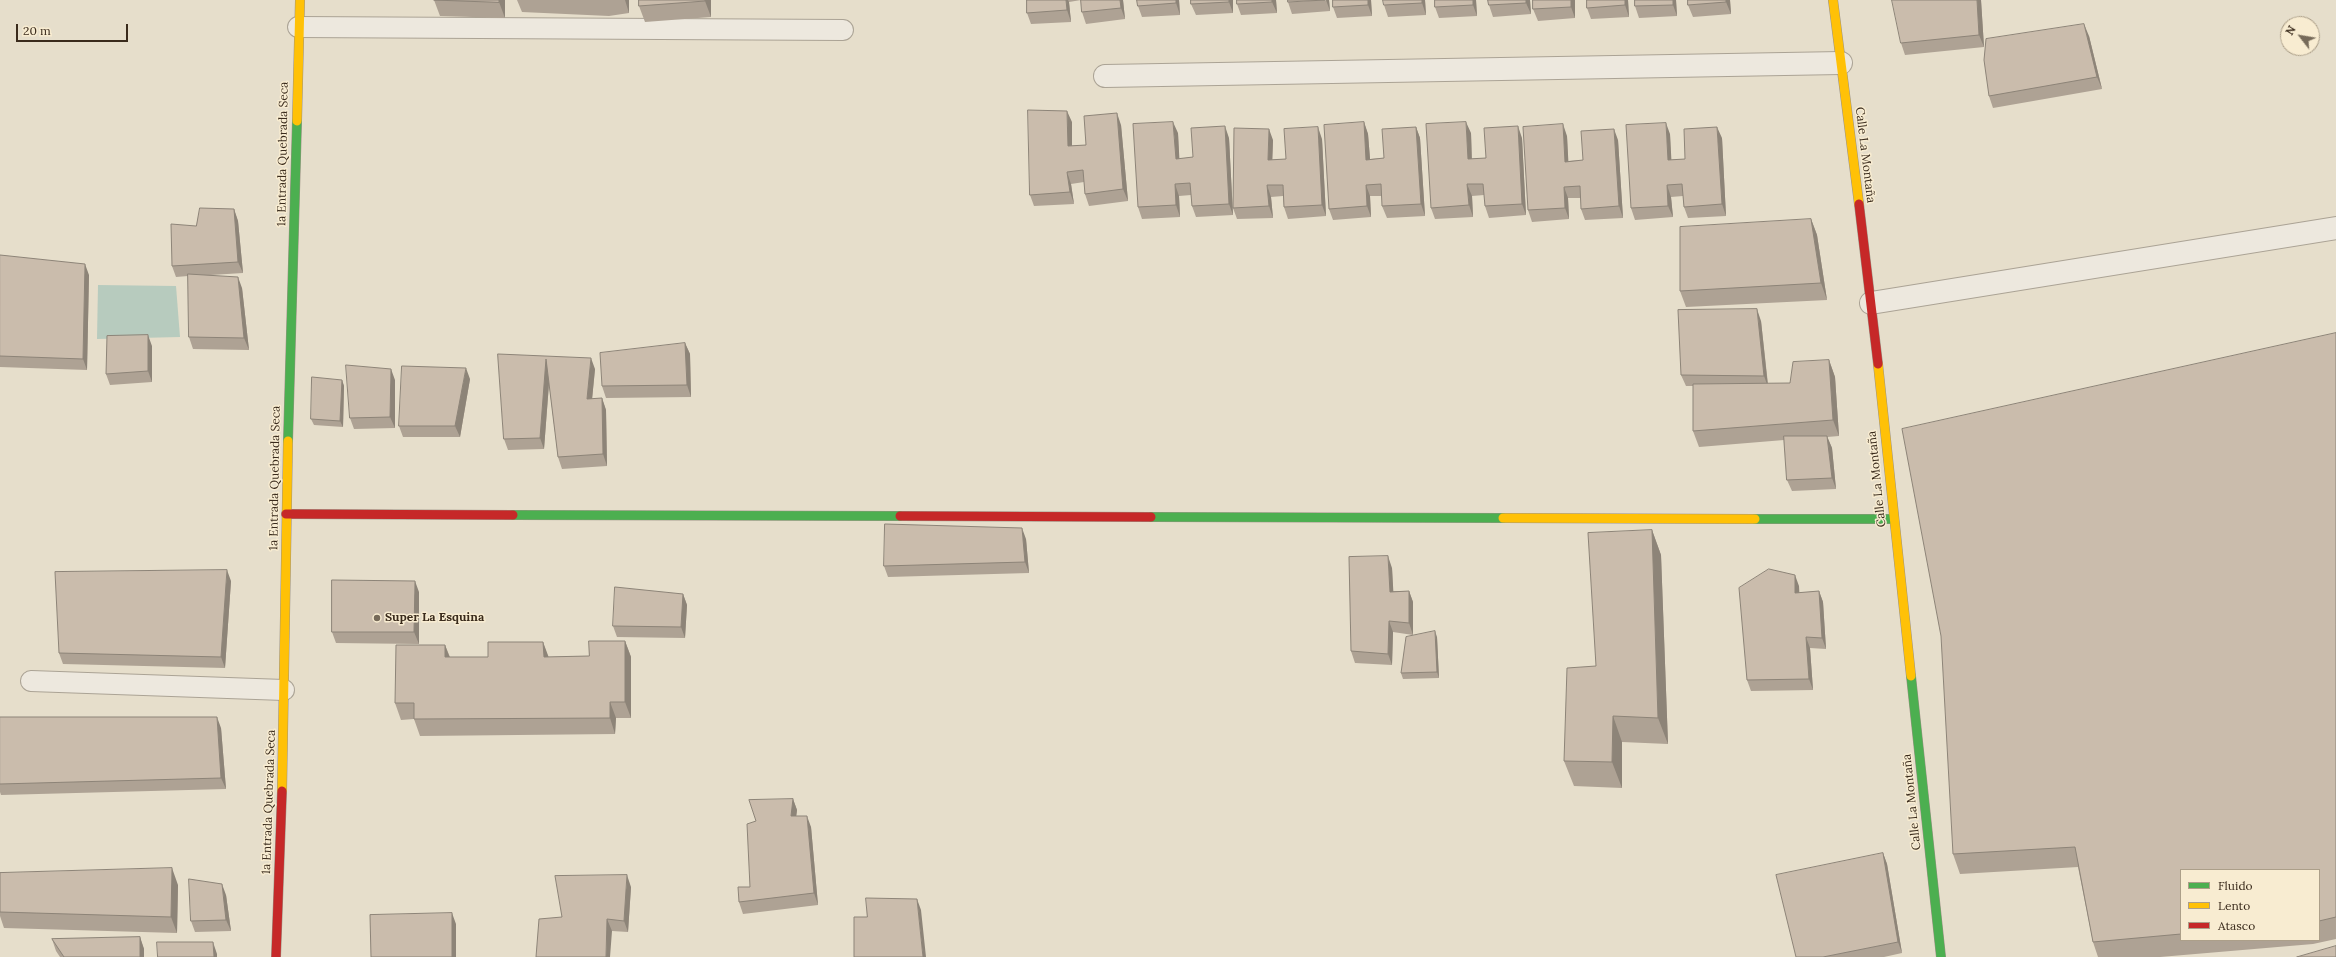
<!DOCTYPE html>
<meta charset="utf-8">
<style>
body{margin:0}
#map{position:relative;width:2336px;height:957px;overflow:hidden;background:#e6decb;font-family:Lora,serif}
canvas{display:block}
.legend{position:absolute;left:2180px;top:869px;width:140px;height:72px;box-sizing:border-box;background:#f8ecd1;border:1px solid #ac9f89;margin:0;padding:5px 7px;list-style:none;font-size:12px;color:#3a2b1c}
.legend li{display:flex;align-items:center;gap:8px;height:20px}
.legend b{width:20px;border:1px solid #ac9f89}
.north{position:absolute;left:2280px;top:16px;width:40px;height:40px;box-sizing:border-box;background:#f8ecd1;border:1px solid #ac9f89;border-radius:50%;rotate:301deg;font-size:11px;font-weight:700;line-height:16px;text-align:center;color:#3a2b1c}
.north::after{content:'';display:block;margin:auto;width:14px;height:18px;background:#766a59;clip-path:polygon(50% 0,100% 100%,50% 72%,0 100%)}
.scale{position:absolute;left:16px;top:24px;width:112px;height:18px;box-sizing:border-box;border:2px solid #3a2b1c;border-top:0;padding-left:5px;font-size:12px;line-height:14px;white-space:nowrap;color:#3a2b1c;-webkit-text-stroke:3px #f8ecd1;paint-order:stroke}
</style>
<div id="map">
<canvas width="2336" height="957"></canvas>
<ul class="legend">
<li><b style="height:5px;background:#4caf50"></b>Fluido</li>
<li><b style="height:5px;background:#ffc107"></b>Lento</li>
<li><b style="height:5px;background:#c62828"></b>Atasco</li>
</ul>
<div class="north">N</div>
<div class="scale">20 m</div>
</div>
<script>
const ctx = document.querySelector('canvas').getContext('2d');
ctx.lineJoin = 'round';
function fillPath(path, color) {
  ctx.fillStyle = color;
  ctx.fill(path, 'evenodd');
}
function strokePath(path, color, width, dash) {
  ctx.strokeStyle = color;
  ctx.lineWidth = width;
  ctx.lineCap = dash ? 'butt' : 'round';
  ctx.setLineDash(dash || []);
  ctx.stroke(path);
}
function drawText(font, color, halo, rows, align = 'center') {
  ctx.font = font + ' Lora,serif';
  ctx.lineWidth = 3;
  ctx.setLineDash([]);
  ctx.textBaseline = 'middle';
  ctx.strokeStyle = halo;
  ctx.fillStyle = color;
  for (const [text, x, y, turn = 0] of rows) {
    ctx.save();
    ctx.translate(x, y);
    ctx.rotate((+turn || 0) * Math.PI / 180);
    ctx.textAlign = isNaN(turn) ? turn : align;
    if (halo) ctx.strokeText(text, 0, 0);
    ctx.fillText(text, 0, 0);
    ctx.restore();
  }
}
const water = new Path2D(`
 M98,285L176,286L180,337L97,339Z`);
const lane = new Path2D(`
 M298,27L843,30
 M31,681L284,690`);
const street = new Path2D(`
 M1105,76L1841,63
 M1871,303L2336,228`);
const fast = new Path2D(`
 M288,441L297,121
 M513,515L900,516
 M1151,517L1503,518
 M1755,519H1893
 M1911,676L1941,957`);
const slow = new Path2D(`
 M1833,0L1859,204
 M297,121L300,0
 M1878,364L1911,676
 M1503,518L1755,519
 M282,791L288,441`);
const jam = new Path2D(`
 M1859,204L1878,364
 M286,514L513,515
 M900,516L1151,517
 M276,957L282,791`);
const wall = new Path2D(`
 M434,0H505V18L440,16Z
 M517,0H629V13L609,16L522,12Z
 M639,0H711V17L645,22L639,6Z
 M1027,0H1123L1125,19L1086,24L1082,12L1081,0L1069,2L1071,22L1031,24L1027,13Z
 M1137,0H1179L1180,15L1142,17L1138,6Z
 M1191,0H1233V13L1196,15L1191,4Z
 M1276,0L1277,13L1241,15L1237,4Z
 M1329,0L1330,11L1292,14L1288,2Z
 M1371,0L1372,16L1337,18L1333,7Z
 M1425,0L1426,15L1388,17L1384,5Z
 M1476,0L1477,16L1439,18L1435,7Z
 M1488,0H1530L1531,14L1493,17L1489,5Z
 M1533,0H1575V18L1538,21L1533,9Z
 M1628,0L1629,17L1591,19L1587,8Z
 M1635,0H1676L1677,16L1639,18L1635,6Z
 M1730,0L1731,14L1693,17L1688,5Z
 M1981,0L1984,47L1905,55L1901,43Z
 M2089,36L2102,89L1993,108L1989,96Z
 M1072,122V146L1086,145L1121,125L1128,201L1089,206L1085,194L1084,182L1071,184L1074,204L1034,206L1030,195Z
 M1364,122L1368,134L1370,159L1384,158L1416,127L1420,138L1425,216L1387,218L1382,206V196H1370L1371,217L1333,220L1329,209Z
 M1178,133L1179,159L1193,157L1229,138L1233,215L1196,217L1192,206L1191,195L1179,196L1180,217L1142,219L1138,207Z
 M1471,133L1472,159L1486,158L1522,138L1526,215L1489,218L1485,206L1484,195L1472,196L1473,217L1435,219L1431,208Z
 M1670,134L1671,160L1685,159L1722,138L1726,216L1688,218L1684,207L1683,196L1671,197L1673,217L1635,220L1631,208Z
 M1567,136L1568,161L1583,160L1618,140L1623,218L1585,220L1581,209V198H1568L1569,219L1532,222L1528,210Z
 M1322,139L1326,216L1288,219L1284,207L1283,196L1271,197L1273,218L1237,219L1233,208L1273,140L1272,160L1286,159Z
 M234,209L238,221L243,273L211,275L242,288L249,350L193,349L189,337L188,276L176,277L172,266L196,226Z
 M1811,219L1817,235L1827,300L1686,307L1680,291Z
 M0,255L89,275L87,370L0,367Z
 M1761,321L1768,384L1790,383L1829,360L1835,377L1839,436L1827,437L1832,448L1836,489L1792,491L1787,480L1784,440L1699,447L1693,431V386H1686L1681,375Z
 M2336,333V939L2313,944L2160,957H2098L2093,942L2078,867L1960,874L1953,854ZM2181,870H2319V940H2181Z
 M685,343L690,354L691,397L606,398L602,386Z
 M152,346V382L110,385L106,374Z
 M498,354L595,369L592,399L602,398L606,410L607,466L562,469L558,457L549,384L544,449L508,450L504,439Z
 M470,379L460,437H403L399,426Z
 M342,380L344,386L343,427L314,425L311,419Z
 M395,380V428L354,429L350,418Z
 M1652,530L1661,555L1668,744L1622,742V788L1574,786L1564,761L1596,666Z
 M1026,539L1029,573L888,577L884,566Z
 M1392,568L1393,591H1409L1413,602V635L1393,632L1392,665L1355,663L1351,651Z
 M231,581L225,668L63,664L59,653Z
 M1799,586V593L1819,591L1823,602L1826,649L1810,648L1813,690L1751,691L1747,680Z
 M419,592V644L336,643L332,632Z
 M683,594L687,605L685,638L617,637L613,626Z
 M1437,637L1439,678L1403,679L1401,673Z
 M625,641L631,657V718H616L615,734L420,736L414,719L401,720L395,703L445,645L450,657H488L543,642L548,657L589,656Z
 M0,717L221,728L226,789L1,795L0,792Z
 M793,799L797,810L796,816L811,827L818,905L743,914L739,902L750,887L756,821Z
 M1883,853L1887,864L1902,953L1884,957H1796Z
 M0,873L178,885L177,933L4,928L0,916Z
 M631,887L628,932L612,931L562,917Z
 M226,895L231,931L195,932L191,921Z
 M140,937L144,949V957H60L56,951L52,939Z`);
const shadedWall = new Path2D(`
 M499,0H505V18L499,2Z
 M625,0H629V13Z
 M705,0H711V17L705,1Z
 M1066,0H1068L1069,2L1071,22L1067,10Z
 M1120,0H1123L1125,19L1121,8Z
 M1176,0H1179L1180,15L1176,3Z
 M1229,0H1233V13L1229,2Z
 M1272,0H1276L1277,13L1272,2Z
 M1326,0H1329L1330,11Z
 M1368,0H1371L1372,16L1368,5Z
 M1422,0H1425L1426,15L1422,3Z
 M1473,0H1476L1477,16L1473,5Z
 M1526,0H1530L1531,14L1526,3Z
 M1571,0H1575V18L1571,7Z
 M1625,0H1628L1629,17L1625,5Z
 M1673,0H1676L1677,16L1673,5Z
 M1726,0H1730L1731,14L1726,2Z
 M1977,0H1981L1984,47L1979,35Z
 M2084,24L2089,36L2102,89L2097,77Z
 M1067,111L1072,122V157L1068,146Z
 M1117,113L1121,125L1128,201L1123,189Z
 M1173,122L1178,133L1180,170L1176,159Z
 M1364,122L1368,134L1371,171L1366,160Z
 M1466,122L1471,133L1472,170L1468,159Z
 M1666,123L1670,134L1672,171L1668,160Z
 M1563,124L1567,136L1569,173L1565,162Z
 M1225,126L1229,138L1233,215L1229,204Z
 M1518,126L1522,138L1526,215L1522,204Z
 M1318,127L1322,139L1326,216L1322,205Z
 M1416,127L1420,138L1425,216L1421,204Z
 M1717,127L1722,138L1726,216L1722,204Z
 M1269,129L1273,140L1272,171L1268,160Z
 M1614,129L1618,140L1623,218L1619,206Z
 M1067,172L1071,184L1074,204L1070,192Z
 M1175,184L1179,196L1180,217L1176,205Z
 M1467,184L1472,196L1473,217L1469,205Z
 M1267,185L1271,197L1273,218L1269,206Z
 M1366,185L1370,196L1371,217L1367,206Z
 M1667,185L1671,197L1673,217L1668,206Z
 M1564,187L1568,198L1569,219L1565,208Z
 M234,209L238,221L243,273L238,262Z
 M1811,219L1817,235L1827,300L1821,283Z
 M85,264L89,275L87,370L83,359Z
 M238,277L242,288L249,350L244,338Z
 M1757,309L1761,321L1768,387L1764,376Z
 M148,335L152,346V382L148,371Z
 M685,343L690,354L691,397L687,385Z
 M591,358L595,369L591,410L587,399Z
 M546,359L550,370L544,449L540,438Z
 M1829,360L1835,377L1839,436L1833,420Z
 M466,368L470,379L460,437L455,426Z
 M391,369L395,380V428L390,417Z
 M342,380L344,386L343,427L340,421Z
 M602,398L606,410L607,466L603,454Z
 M1827,436L1832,448L1836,489L1832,478Z
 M1022,528L1026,539L1029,573L1025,562Z
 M1652,530L1661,555L1668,744L1658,718Z
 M1388,556L1392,568L1394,603L1390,592Z
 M227,570L231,581L225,668L221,657Z
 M1795,575L1799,586L1800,605L1795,593Z
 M415,581L419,592V644L414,632Z
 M1409,591L1413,602V635L1409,623Z
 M1819,591L1823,602L1826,649L1822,638Z
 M683,594L687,605L685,638L681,627Z
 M1389,621L1393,632L1392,665L1388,654Z
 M1435,631L1437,637L1439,678L1437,672Z
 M1806,637L1810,648L1813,690L1809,679Z
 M625,641L631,657V718L625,702Z
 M543,642L549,658L544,657Z
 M445,645L451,661L445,657Z
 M610,702L616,718L615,734L610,718Z
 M1613,716L1622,742V788L1612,762Z
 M217,717L221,728L226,789L221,778Z
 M793,799L797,810L795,827L791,816Z
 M807,816L811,827L818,905L814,893Z
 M1883,853L1887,864L1902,953L1898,942Z
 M172,868L178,885L177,933L171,917Z
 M627,875L631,887L628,932L624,921Z
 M222,884L226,895L231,931L226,920Z
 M917,899L921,910L926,957H923Z
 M452,913L456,924V957H452Z
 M607,919L612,931L610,957H606Z
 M140,937L144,949V957H140Z
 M213,942L217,954V957H214Z`);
const building = new Path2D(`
 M434,0H499V2Z
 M639,0H705V1L639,6Z
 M1027,0H1066L1067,10L1027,13Z
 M1081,0H1120L1121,8L1082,12Z
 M1137,0H1176V3L1138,6Z
 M1191,0H1229V2L1191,4Z
 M1237,0H1272V2L1237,4Z
 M1288,0H1325L1288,2Z
 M1333,0H1368V5L1333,7Z
 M1383,0H1422V3L1384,5Z
 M1435,0H1473V5L1435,7Z
 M1488,0H1526V3L1489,5Z
 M1533,0H1571V7L1533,9Z
 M1587,0H1625V5L1587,8Z
 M1635,0H1673V5L1635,6Z
 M1688,0H1726V2L1688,5Z
 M1892,0H1977L1979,35L1901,43Z
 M2084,24L2097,77L1989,96L1984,60L1986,39Z
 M1028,110L1067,111L1068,146L1086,145L1084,116L1117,113L1123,189L1085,194L1083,170L1067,172L1070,192L1030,195Z
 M1173,122L1176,159L1193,157L1191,128L1225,126L1229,204L1192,206L1190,183L1175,184L1176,205L1138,207L1133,124Z
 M1364,122L1366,160L1384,158L1382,129L1416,127L1421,204L1382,206L1381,184L1366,185L1367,206L1329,209L1324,125Z
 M1466,122L1468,159L1486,158L1484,128L1518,126L1522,204L1485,206L1483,184H1467L1469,205L1431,208L1426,124Z
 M1666,123L1668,160L1685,159L1684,129L1717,127L1722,204L1684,207L1682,184L1667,185L1668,206L1631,208L1626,125Z
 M1563,124L1565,162L1583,160L1581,131L1614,129L1619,206L1581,209L1580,186L1564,187L1565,208L1528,210L1523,127Z
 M1318,127L1322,205L1284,207L1283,185H1267L1269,206L1233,208L1234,128L1269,129L1268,160L1286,159L1284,129Z
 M200,208L234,209L238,262L172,266L171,224L196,226Z
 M1811,219L1821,283L1680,291V227Z
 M0,255L85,264L83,359L0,356Z
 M188,274L238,277L244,338L189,337Z
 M1757,309L1764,376L1681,375L1678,310Z
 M2336,333V917L2319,921V870H2181V934L2093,942L2075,847L1953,854L1941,636L1902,429Z
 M148,335V371L106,374L107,336Z
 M685,343L687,385L602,386L600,353Z
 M498,354L591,358L587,399L602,398L603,454L558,457L546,359L540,438L504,439Z
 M1829,360L1833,420L1693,431V384L1790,383L1793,362Z
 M346,365L391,369L390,417L350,418Z
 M402,366L466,368L455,426H399Z
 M312,377L342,380L340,421L311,419Z
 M1784,436H1827L1832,478L1787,480Z
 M885,524L1022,528L1025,562L884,566Z
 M1652,530L1658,718L1613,716L1612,762L1564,761L1567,668L1596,666L1588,533Z
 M1388,556L1390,592L1409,591V623L1389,621L1388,654L1351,651L1349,557Z
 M1769,569L1795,575V593L1819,591L1822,638L1806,637L1809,679L1747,680L1739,588Z
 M227,570L221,657L59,653L55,572Z
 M332,580L415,581L414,632H332Z
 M615,587L683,594L681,627L613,626Z
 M1435,631L1437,672L1401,673L1406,637Z
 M589,641H625V702H610V718L414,719V703H395L396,645H445V657H488V642H543L544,657L589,656Z
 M0,717H217L221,778L0,784Z
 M793,799L791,816H807L814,893L739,902L738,887H750L747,824L756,821L749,800Z
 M1883,853L1898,942L1823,957H1796L1776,875Z
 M172,868L171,917L0,912V873Z
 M627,875L624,921L607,919L606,957H536L539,919L562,917L555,876Z
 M189,879L222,884L226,920L191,921Z
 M866,898L917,899L923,957H854V917H867Z
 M452,913V957H371L370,915Z
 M140,937V957H64L52,939Z
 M157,942H213L214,957H158Z
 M2336,946V957H2297Z`);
const markers = [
 [377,618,4,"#766a59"]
];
const streetNames = [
 ["1a Entrada Quebrada Seca",283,154,-89],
 ["Calle La Montaña",1865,155,83],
 ["1a Entrada Quebrada Seca",275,478,-89],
 ["Calle La Montaña",1877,479,-96],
 ["1a Entrada Quebrada Seca",269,802,-88],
 ["Calle La Montaña",1912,802,-96]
];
const poiNames = [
 ["Super La Esquina",385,618]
];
fillPath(water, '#b7cbbe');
strokePath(lane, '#aba395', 22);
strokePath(street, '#aba395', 24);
strokePath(fast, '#9b9285', 10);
strokePath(slow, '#9b9285', 10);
strokePath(jam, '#9b9285', 10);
strokePath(lane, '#ede8de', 20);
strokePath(street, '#ede8de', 22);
strokePath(fast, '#4caf50', 9);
strokePath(slow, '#ffc107', 9);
strokePath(jam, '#c62828', 9);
fillPath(wall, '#aea294');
fillPath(shadedWall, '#8d8478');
fillPath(building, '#cabcac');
strokePath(building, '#8d8478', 1);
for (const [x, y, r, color] of markers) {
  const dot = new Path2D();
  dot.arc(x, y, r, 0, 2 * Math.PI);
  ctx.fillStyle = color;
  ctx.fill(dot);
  strokePath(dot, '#f8ecd1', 1.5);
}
drawText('12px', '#3a2b1c', '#f8ecd1', streetNames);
drawText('bold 12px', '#3a2b1c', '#f8ecd1', poiNames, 'left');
</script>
